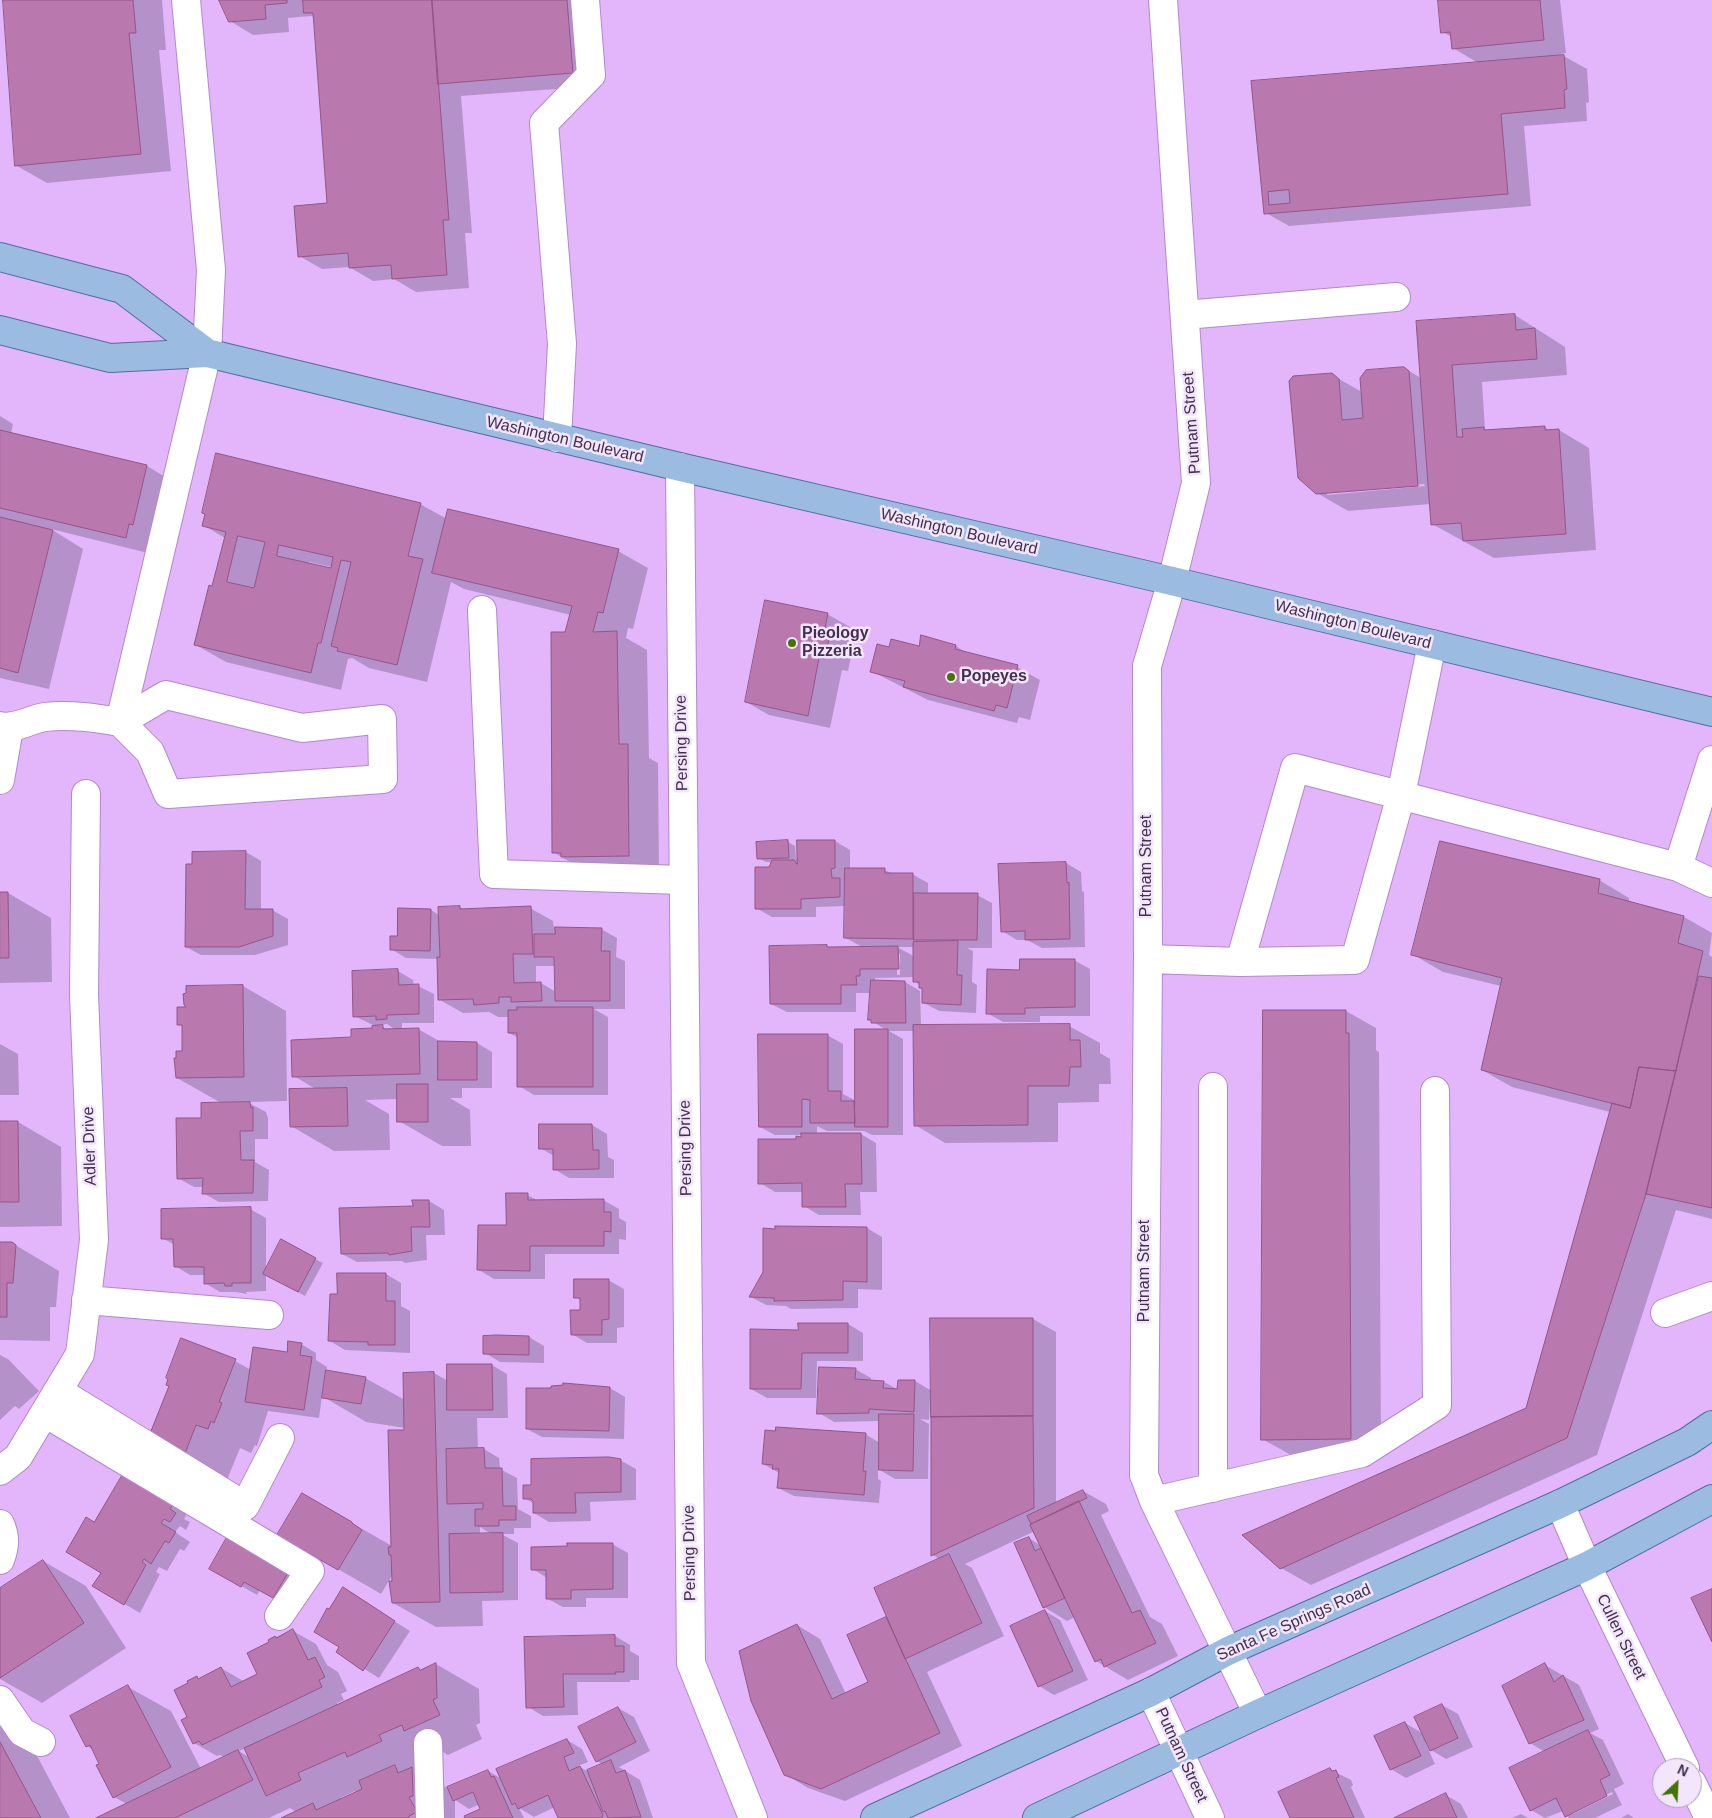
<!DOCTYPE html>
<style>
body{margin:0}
#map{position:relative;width:1712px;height:1818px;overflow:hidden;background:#e3b6fc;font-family:Arial,sans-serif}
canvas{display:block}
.north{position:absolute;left:1652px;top:1758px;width:50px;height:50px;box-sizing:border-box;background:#f3e5fb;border:1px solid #ac9db5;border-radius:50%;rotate:25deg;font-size:14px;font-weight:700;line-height:20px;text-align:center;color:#42304c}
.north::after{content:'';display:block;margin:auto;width:18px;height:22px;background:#437601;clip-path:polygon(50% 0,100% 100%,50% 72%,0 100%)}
</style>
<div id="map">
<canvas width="1712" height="1818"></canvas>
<div class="north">N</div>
</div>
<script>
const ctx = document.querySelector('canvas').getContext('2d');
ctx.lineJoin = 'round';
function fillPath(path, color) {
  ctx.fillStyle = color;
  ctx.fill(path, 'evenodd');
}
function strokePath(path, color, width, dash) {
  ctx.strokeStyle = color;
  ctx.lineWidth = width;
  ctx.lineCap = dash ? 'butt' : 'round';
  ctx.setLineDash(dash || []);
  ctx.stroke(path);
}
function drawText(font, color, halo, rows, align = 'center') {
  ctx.font = font + ' Arial,sans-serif';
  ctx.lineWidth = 5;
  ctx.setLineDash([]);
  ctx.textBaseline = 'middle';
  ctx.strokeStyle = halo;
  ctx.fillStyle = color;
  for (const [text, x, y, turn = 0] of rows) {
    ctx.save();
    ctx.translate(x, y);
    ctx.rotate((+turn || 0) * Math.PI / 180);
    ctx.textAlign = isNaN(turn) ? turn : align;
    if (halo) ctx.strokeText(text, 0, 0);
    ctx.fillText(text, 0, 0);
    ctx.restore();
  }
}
const shadow = new Path2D(`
 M4,0H162L166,50H159L171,171L47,183L17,166Z
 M220,0H589L596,86L461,96L472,233H465L469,288L416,292L394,279L373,281L349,267L322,269L299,256L329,204L314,17L311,16L288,18L289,32L253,35L230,21Z
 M1439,0H1560L1566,53L1560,54L1587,69L1589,102L1586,103L1587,121L1524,126L1531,206L1289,226L1266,213L1252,82L1478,63L1453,48L1452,37L1442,32Z
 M1515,315L1565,347L1567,375L1482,382L1485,430L1544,427L1551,431L1559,430L1589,448L1596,550L1494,558L1432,524L1430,504L1348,511L1317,493L1332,375L1362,392L1404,368L1421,378L1417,323ZM1424,484L1425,486L1327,495V492Z
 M0,416L13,424L11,434L147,466L177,484L156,555L51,529L83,549L49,689L0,678Z
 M420,504L447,519L618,551L648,568L633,629L628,628L626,638L647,650L649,758L658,763L659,872L584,870L553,852L566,633L571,615L464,589L451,582L427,682L369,668L352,658L348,659L341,690L226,662L196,645L225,538L203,525ZM309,562L332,567V570L309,564Z
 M827,614L850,627L848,640L854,643L848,671L842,670L830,728L769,715L746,702Z
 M922,637L956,646L968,654L1017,667L1040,680L1030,720L1019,717L1017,723L928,700L871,671L890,649L920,647Z
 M835,841L850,850V869L885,870L893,874H912L928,883V894L977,895L992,903V948H967L973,951L972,982L977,985L976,1013L939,1011L924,1003L923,989L915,981V977L875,978V982H905L920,991L921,1026H1069L1100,1043V1053L1110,1059L1111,1084H1099V1102L1058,1103V1142L945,1143L915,1125L914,1031H889L903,1039V1135H872L864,1131H827L817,1126V1135L861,1134L876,1143L877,1192H860L861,1215H819L804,1206L803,1192H775L760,1183L802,1135H775L760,1127L827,1035L843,1044V1094L856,1101L886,1030L869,1019L871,993H856V1012H787L771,1004V947H862L846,938V906L816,907V917H772L756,908L772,862H766L758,858L788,842L795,846L796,859ZM897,947H914V957L910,954ZM897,954H900V975H897Z
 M246,852L261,861V910H272L288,919V945L255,955H201L186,947L194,853Z
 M1066,863L1081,872L1082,891L1084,892L1085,947L1042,948L1027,940H1017L1002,931Z
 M1599,880L1629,898V902L1684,917L1712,933L1709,955L1712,957V1219L1676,1210L1597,1455L1311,1585L1281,1568L1527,1409L1610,1112L1512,1087L1482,1070L1501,986L1443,972L1412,954Z
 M8,893L51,918L52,982L0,983V894Z
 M460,907L465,910L530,908L553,921L554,928L601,929L617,938L616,957L625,961V1009H594L608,1017V1095H534L519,1086V1038L509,1033V1017H498L489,1012L463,1013L440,1000L438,959L406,958L391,949L398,937L431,910L439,915ZM536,966H556V992L541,983H536Z
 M1074,960L1090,969V1016H1040V1022H1003L987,1013L1021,971Z
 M398,971L413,980L414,986H418L434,994V1023H402V1030L418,1029L441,1042L477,1043L492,1052V1088H462V1098H450L470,1110L471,1146H442L399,1121L398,1099L365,1100L389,1114L390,1150L334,1151L291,1126L317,1090L294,1076L352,1038L373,1030V1025L354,1016ZM387,1024L396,1030H388L379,1025Z
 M243,986L286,1011L287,1101L247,1102L266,1112L268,1118V1139H255V1162L269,1170L268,1201L219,1202L203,1193L204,1187H194L178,1178L203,1119L223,1104L177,1078L184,1052L183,1027L179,1024L190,1008Z
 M1264,1011H1346L1376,1028V1050L1379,1052L1381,1456H1293L1262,1439Z
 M0,1044L18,1054L19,1095H0Z
 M0,1122H18L61,1147L62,1226L0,1227Z
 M592,1125L607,1134L608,1157L614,1160V1178H569L554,1169V1156L540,1148Z
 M527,1195L539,1201L603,1200L619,1209V1218L626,1222V1240L619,1239V1254H545V1279H494L479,1270Z
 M429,1201L444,1210L445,1235H426L427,1260L405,1263L402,1261L357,1262L342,1254L414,1207Z
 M250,1209L266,1218V1271L315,1259L323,1263L305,1296L266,1275V1291L246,1292L247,1294L236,1292H220L205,1283V1275H190L175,1266V1245L162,1238Z
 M867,1228L882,1237V1290L858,1289V1308L791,1309L786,1306L766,1305L751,1297Z
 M0,1243H12L59,1271L56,1307H50V1341L0,1340Z
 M386,1274L401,1283V1306L410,1311V1353L345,1350L330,1341L339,1295Z
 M608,1280L624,1289V1327L617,1328V1343H587L572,1334L582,1311L581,1301L576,1297Z
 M1033,1319L1056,1332V1504L1083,1491L1106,1504L1109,1511L1101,1515L1150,1617L1162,1624L1178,1656L1128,1680L1096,1661L1075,1617L1067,1621L1044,1607L1021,1559L1029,1538L1041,1546L1035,1531L965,1564L972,1568L1004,1636L927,1672L962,1746L845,1801L808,1788L785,1774L797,1625L820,1639L846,1694L870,1682L848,1635L888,1617L939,1559L933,1555L932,1398H930L929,1420L920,1419L929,1424L928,1479H895L878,1469V1479L881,1481L879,1503L794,1496L778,1488L779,1473L763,1464L865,1434L880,1443V1421L834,1422L819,1413L855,1369L871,1378V1381L884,1382L899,1390L915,1381L932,1391Z
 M848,1324L863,1333V1361H817L816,1398H767L751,1389L799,1331Z
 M529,1337L544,1346V1363L500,1362L485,1353V1338Z
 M301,1344L316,1353V1360L327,1367L326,1372L365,1378L405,1400L434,1373L448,1381L492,1365L507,1374L508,1418H477L478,1449H484L499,1458L500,1469L517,1478L518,1509L531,1516V1528H514V1534H501L518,1543V1600L482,1601L483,1626L436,1627L393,1603V1574L381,1594L338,1569L352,1523L392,1546L405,1428L366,1422L322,1396L319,1418L268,1411L257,1446L255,1445L251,1453L240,1448L227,1480L148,1441L235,1361L251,1370L288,1353ZM480,1527L493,1535H480Z
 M0,1355L8,1359L39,1391L19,1409L15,1406L0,1420Z
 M564,1384L610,1388L625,1397L624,1439L542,1437L527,1429L552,1390L564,1386Z
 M620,1460L636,1469V1500L590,1502L591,1521L549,1522L534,1513L533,1503L524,1498Z
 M123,1476L187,1514L184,1519L190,1522L186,1530L180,1526L175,1532L190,1542L184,1551L180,1549L167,1571L159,1567L156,1572L160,1574L140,1613L94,1586L102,1572L95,1524Z
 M230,1534L305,1578L289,1606L260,1590L257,1595L210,1568Z
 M612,1544L628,1553V1598H586V1607H563L548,1599L547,1578L533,1569Z
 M43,1561L86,1586L126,1648L42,1703L0,1679V1589Z
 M343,1589L410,1631L379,1678L337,1652L340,1647L324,1615Z
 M1045,1611L1060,1620L1088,1680L1054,1695L1039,1686Z
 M293,1631L316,1644L327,1665L338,1672L347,1691L341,1694L344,1700L337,1703L338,1705L418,1669L421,1670L436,1664L479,1689L480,1723L476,1725L482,1739L448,1755L441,1751L415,1770L447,1788L488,1771L502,1779L567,1740L582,1749L588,1762L578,1766L587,1771L603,1765L597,1761L618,1708L634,1717L650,1751L619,1767L640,1780L653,1818H560L555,1807L534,1817L519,1808L524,1818H466L482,1810L480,1804L469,1809L455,1800V1818H284L296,1812L290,1808L269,1818H99L127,1804L114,1797L101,1764L93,1750L87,1746L72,1716L128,1687L171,1711L201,1769L225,1757L220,1755L217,1756L194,1743L188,1717L196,1678L199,1680L221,1668L245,1682L259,1675L271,1643L275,1637ZM246,1748L250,1758L239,1751ZM355,1791L356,1793L342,1800L340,1798Z
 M615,1636L630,1645V1651L639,1656V1680H630V1682H577L578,1715L543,1716L528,1707L526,1638Z
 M1545,1665L1579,1685L1599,1729L1590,1733L1603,1740L1624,1784L1614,1789L1622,1805L1595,1818H1569L1563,1811L1545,1818L1531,1810L1545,1752L1530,1743ZM1612,1792L1613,1794L1573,1814V1811Z
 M0,1686L70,1818H0Z
 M1442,1705L1458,1714L1473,1747L1446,1759L1431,1750L1428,1743L1426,1744L1435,1764L1406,1778L1391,1769L1405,1723L1424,1734Z
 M1329,1769L1351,1780L1353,1785L1351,1787L1365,1818H1291Z
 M1446,1795L1461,1804L1468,1818H1397Z
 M1521,1814L1528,1818H1512Z
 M1628,1814L1634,1818H1621Z`);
const building = new Path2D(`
 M3,0H133L136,33H129L141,154L15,166Z
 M219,0H287V3L265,5L266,19L229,22Z
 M303,0H432L449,220H443L447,275L392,279L391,265L349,268L348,253L298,257L294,206L327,203L313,13H304Z
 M432,0H567L573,73L438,84Z
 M1438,0H1540L1544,40L1452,49L1450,32L1441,33Z
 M1564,55L1567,89L1564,90L1565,108L1501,114L1508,194L1264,214L1251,81ZM1289,190L1290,203L1269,205L1268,192Z
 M1515,314L1516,330L1535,328L1537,359L1452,365L1457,437H1463L1462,429L1484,427V430L1545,426V430L1559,429L1566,534L1463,541L1461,523L1431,525L1416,321Z
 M1404,367L1409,371L1418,486L1316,494L1298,478L1289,381L1293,376L1332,373L1339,379L1342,420L1363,418L1360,378L1366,370Z
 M0,430L147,465L133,525L129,524L126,538L0,508Z
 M216,453L421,503L408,556L423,559L397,665L337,651L338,648L331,646L351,562L341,560L321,643H318L311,673L194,645L209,585L212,586L226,532L202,526L205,514L202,513ZM238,536L265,542L254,588L227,582ZM279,545L333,557L331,568L277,556Z
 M448,509L619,549L603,613L598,612L593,632L617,631L619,744H628L629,856L561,857V853H552L551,632H565L572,606L432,573Z
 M0,517L53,530L18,673L0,668Z
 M765,600L828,613L825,628L831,629L825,659L819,658L808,716L745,702Z
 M921,635L956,645L955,649L1018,665L1007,708L996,705L994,711L903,687L905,681L870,672L877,644L889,647L891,639L919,646Z
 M788,840L789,858L757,859L756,842Z
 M797,840H835V868L831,869L832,878H840V897L801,899V909H755V867H769L772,860H794L797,864Z
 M1440,841L1600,879L1598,893L1684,916L1678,943L1703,951L1676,1071L1639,1067L1630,1108L1481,1070L1502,978L1411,955Z
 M246,851L245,909H273V936L239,947H185L186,864H192V852Z
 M1066,862L1067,883L1069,882L1070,939L1025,940V931L1001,932L998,864Z
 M845,868H885V873H913V939L844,938Z
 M0,892H8L9,958H0Z
 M914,893H978L977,940H914Z
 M460,906V909L531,906L533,954H513L514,983L541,982L542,1001L511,1002V997H499V1003L474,1005L473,999L438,1000L437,957H440L438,907Z
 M398,908L431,909L430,951L390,950V936H397Z
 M555,927L602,928L601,951H610V1001H555L554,957H534V934H555Z
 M958,941L957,975H962L961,1005L922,1003V988H919V982H913V942Z
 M827,945V947L898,946L899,969H860V976H856L857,985H841V1004H770L769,946Z
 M1020,959H1075V1007L1025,1008V1014H986L987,969L1019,970Z
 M398,969L399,985L419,984V1014L387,1015V1019L376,1020V1016L353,1017L352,971Z
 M1699,976L1712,978V1208L1646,1194Z
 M871,980L905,981L906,1023H871V1020H868Z
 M243,985L244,1077L176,1078L174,1058H176V1051H182V1025H177V1007H186L184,1005L183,994L186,993V986Z
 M517,1007H593V1087H517V1033H508V1010H517Z
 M1263,1010H1346V1033H1349L1351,1439L1261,1440Z
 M1070,1024V1040H1080L1081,1067H1070L1069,1086H1028V1125L914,1126L913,1025Z
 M383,1025V1029L419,1028L420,1074L292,1077L291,1040L351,1037V1029L372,1028V1026Z
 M855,1029H888V1127H855Z
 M758,1034H828V1091H841V1101H854L855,1123H810V1100L802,1099V1127H759Z
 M438,1041L477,1042V1080H438Z
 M1639,1067L1676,1071L1646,1194L1567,1438L1280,1569L1242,1535L1526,1408L1612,1103L1630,1108Z
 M397,1084H428V1122H397Z
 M347,1088L348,1126L290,1127L289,1089Z
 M250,1102L251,1108L253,1107V1131H240L241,1160H254L253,1193L202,1194L203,1178L177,1179L176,1118H201V1103Z
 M0,1121H18L19,1202H0Z
 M539,1124H592L593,1150H599V1169L553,1170V1149H539Z
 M801,1133H861L862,1184H845L846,1207H802V1183L758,1184V1139H796V1136L801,1137Z
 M506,1193H528V1200L604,1199V1212H611V1232L604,1231V1246H530V1271L477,1270L478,1225H506Z
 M412,1200H429L430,1227H411L412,1251L389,1255L388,1253L341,1254L339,1208L413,1206Z
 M251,1207V1283H232V1286H225L224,1283L204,1284V1267H174L173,1239H161V1209Z
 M775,1226L867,1227V1282L843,1281V1300L774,1301V1298L749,1297L763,1272V1228L775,1229Z
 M281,1239L316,1258L298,1292L263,1274Z
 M0,1242H12L16,1245L13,1283H7V1317H0Z
 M337,1273H386V1301H395V1345H368V1342L328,1341L330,1294H337Z
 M574,1279H609V1319L602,1320V1335H571L570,1310H580V1298H574Z
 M930,1318H1033V1416L931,1417Z
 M798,1323H848V1353H802L801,1389H750V1329L798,1330Z
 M497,1335L529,1336V1355L483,1354V1336Z
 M181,1338L236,1359L219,1402L222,1403L214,1423L211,1421L208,1429L196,1425L184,1456L147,1441L169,1386L166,1385L168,1379L166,1378Z
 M288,1341L302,1343L300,1355L312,1357L304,1410L245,1402L253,1347L287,1352Z
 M447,1364H492L493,1410H447Z
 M819,1367L856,1368L855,1379L884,1381L883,1388L897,1389L898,1380H915L914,1412L869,1409V1413L817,1414Z
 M326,1370L366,1377L361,1404L322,1398Z
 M434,1372L440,1602L392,1603L389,1581H392L391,1555H389L388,1547H391L388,1430H404L403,1373Z
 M563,1383L610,1387L609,1431L526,1429V1388H551V1386L563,1385Z
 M879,1414H914L913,1471L879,1470Z
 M1033,1416L1034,1508L931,1556V1417Z
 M776,1427L866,1433L863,1471H866L864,1495L777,1488L779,1469H772L773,1465L762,1464L765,1430L775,1431Z
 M484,1448L485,1468H502L503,1506H516V1520H499V1526H475V1509H483V1503L447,1504L446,1449Z
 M609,1457L621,1459V1492L575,1493L576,1513H533V1501L531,1499H523V1485H531V1459Z
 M123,1474L173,1504L170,1509L176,1513L170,1522L164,1519L161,1523L176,1532L169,1543L165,1541L151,1564L144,1559L142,1562L146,1565L124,1605L92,1586L101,1573L66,1552L86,1517L94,1522Z
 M1083,1490L1087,1498L1031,1524L1027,1516Z
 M302,1493L352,1522V1523L362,1530L338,1570L277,1535Z
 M1079,1501L1132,1613L1140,1610L1156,1643L1104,1667L1101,1659L1095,1662L1030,1525Z
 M230,1532L291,1568L273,1598L244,1582L241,1587L209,1569Z
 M503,1533V1592L450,1593L449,1534Z
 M1029,1537L1035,1551L1041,1548L1065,1598L1043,1608L1014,1543Z
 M567,1543H613V1589L571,1590V1599H546V1570H531V1547L567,1546Z
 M949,1554L982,1623L905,1659L874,1588Z
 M43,1560L84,1623L0,1678V1588Z
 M343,1587L395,1621L363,1671L336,1652L339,1647L314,1632L327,1608L329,1609Z
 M1712,1589V1642L1691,1598Z
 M1045,1610L1073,1671L1038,1687L1010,1626Z
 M886,1617L940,1733L821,1789L784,1775L751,1701L739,1651L797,1624L832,1699L868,1682L847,1635Z
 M293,1629L308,1660L315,1657L325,1677L319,1680L322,1687L202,1745L199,1741L193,1744L181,1720L187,1717L174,1690L188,1683L187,1681L197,1676L198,1679L221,1667L231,1687L257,1674L247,1653L269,1642L268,1640L275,1636L276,1638Z
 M615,1635V1646H624V1672H615L616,1674H563L564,1707L526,1708L524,1637Z
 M436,1663L437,1698L433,1700L440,1715L404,1731L402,1725L379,1735L382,1741L347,1757L345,1752L298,1773L301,1780L266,1796L244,1748L418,1667L420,1670Z
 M1545,1663L1554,1682L1563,1675L1584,1720L1529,1744L1502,1686Z
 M128,1685L171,1767L113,1798L96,1765L99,1764L90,1745L86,1747L70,1716Z
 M1442,1704L1458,1738L1430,1751L1414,1717Z
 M618,1707L636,1742L596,1762L578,1727Z
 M1405,1722L1421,1756L1390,1770L1374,1736Z
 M1588,1730L1610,1775L1600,1780L1607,1796L1565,1817L1556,1798L1530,1811L1509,1768Z
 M567,1739L574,1753L564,1757L569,1771L580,1766L603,1815L602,1818H558L548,1795L518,1809L515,1803L512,1805L496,1769Z
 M0,1742L41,1818H0Z
 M238,1750L253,1780L175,1818H96Z
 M611,1760L616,1773L625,1770L641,1817L608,1818L605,1811L603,1812L587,1770Z
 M395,1765L398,1773L412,1767L413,1796L409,1797L417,1812L409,1816V1818H281L313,1803L316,1810L362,1789L359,1781Z
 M1330,1768L1332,1771L1336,1770L1339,1777L1336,1778L1354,1818H1290L1278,1792Z
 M488,1770L491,1777L494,1776L513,1818H465L464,1816L480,1809L473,1792L453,1801L447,1787Z
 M1446,1793L1457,1818H1394Z`);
const minor = new Path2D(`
 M1163,0L1196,483L1172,581L1147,666L1148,959L1144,1475L1154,1501L1258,1714
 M1185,315L1396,297
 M557,438L562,344L544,123L591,75L585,0
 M680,467L691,1663L753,1818
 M482,610L494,874L683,880
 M166,695L302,728L382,719L383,779L168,794L150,752L120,722Z
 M0,726C16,730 30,719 45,717C70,714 96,718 120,722L207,353L211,270L186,0
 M0,780L9,728
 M1678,867L1712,760
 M1148,959L1240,962L1355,960L1401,795L1432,644
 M1240,962L1295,768L1678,867L1712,883
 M86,1300L269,1315
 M1665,1313L1712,1296
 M58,1391L245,1506L280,1438
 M45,1413L310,1571L279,1616
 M0,1471L18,1457L80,1354L94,1240L84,995L86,794
 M1213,1488V1087
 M1154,1501L1362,1453L1437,1405L1435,1091
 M1560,1504L1587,1566L1685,1768
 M0,1524C6,1537 5,1547 0,1560
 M1151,1692L1210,1818
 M0,1700L22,1732L41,1742
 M428,1743L430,1818
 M1692,1783L1709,1818`);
const major = new Path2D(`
 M0,257L122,289L207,353
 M0,330L110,358L207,353L680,467L1172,581L1712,712
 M875,1818L1151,1692L1228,1651L1560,1504L1687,1442L1712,1425
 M1037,1818L1258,1714L1587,1566L1712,1499`);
const markers = [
 [792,643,5,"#437601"],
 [951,677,5,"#437601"]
];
const streetNames = [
 ["Putnam Street",1192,423,-94],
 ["Washington Boulevard",565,440,13],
 ["Washington Boulevard",959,532,13],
 ["Washington Boulevard",1353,625,14],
 ["Persing Drive",682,743,-91],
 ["Putnam Street",1147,866,-90],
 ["Adler Drive",90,1146,-92],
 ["Persing Drive",686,1148,-91],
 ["Putnam Street",1145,1271,-90],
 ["Persing Drive",690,1553,-91],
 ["Santa Fe Springs Road",1294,1623,-24],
 ["Cullen Street",1621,1637,64],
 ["Putnam Street",1181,1755,65]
];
const poiNames = [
 ["Pieology",802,634],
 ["Pizzeria",802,652],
 ["Popeyes",961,677]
];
fillPath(shadow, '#0003');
fillPath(building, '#b979ae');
strokePath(building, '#925588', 1);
strokePath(minor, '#b388cb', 30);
strokePath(major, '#516d9f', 30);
strokePath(minor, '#fff', 28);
strokePath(major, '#9bbbe0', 28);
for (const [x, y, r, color] of markers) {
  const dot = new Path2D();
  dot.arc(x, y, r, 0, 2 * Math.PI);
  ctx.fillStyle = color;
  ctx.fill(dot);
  strokePath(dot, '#f3e5fb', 2);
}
drawText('16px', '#42304c', '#f3e5fb', streetNames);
drawText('bold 16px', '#42304c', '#f3e5fb', poiNames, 'left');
</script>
